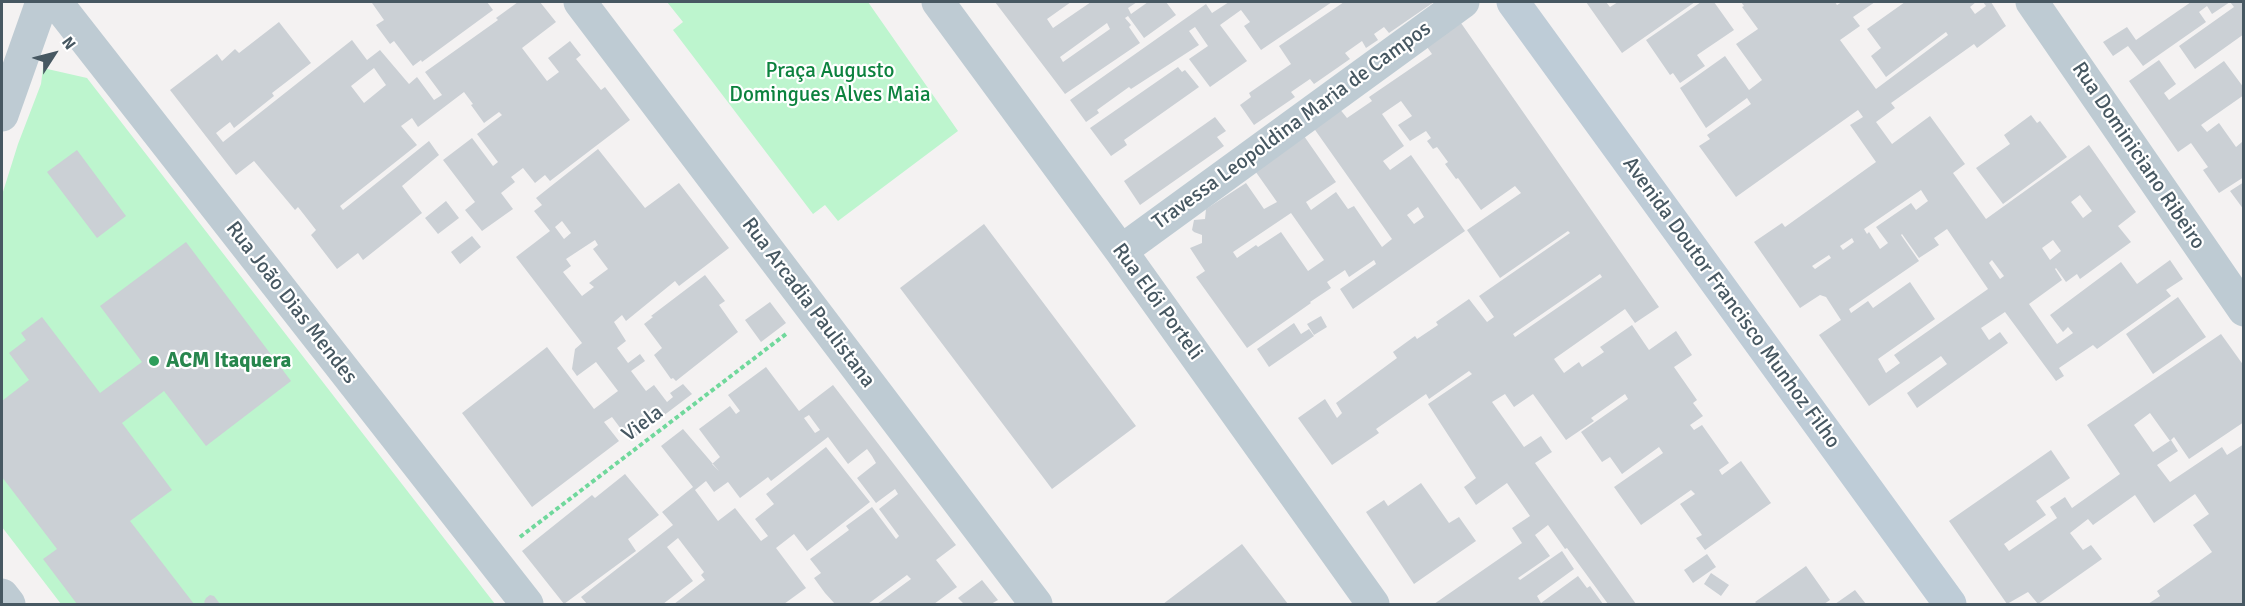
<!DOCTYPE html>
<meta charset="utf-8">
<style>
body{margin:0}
#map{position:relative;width:2245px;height:606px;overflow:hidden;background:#f4f2f2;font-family:Signika,sans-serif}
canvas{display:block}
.frame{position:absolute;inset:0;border:3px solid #475862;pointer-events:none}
.north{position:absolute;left:24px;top:24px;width:60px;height:60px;-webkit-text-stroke:4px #fff;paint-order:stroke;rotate:54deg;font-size:16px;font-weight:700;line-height:24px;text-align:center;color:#475862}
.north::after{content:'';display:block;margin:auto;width:21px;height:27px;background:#475862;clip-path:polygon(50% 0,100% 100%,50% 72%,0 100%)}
</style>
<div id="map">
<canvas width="2245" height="606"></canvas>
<div class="frame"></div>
<div class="north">N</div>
</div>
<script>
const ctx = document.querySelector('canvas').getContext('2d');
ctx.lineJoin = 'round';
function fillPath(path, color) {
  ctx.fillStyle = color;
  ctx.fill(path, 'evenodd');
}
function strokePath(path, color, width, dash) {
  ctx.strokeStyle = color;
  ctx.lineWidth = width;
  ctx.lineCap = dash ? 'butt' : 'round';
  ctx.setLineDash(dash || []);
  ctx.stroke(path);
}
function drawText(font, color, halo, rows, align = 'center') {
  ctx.font = font + ' Signika,sans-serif';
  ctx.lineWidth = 4.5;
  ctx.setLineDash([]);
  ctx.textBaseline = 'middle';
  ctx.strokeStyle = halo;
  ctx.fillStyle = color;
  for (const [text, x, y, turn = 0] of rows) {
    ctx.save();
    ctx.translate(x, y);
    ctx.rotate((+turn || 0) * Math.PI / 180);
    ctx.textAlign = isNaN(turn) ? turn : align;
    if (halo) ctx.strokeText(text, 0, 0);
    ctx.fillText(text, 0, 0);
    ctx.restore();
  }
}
const green = new Path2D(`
 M667,2H868L958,131L838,221L825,205L813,214L673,30L683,22Z
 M43,68L87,78L495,604H61L2,527V195L18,144L41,84Z`);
const building = new Path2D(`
 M373,2H487L493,10L422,62L421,60L413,66L394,41L390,44L376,25L384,20L372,3Z
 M518,2H540L556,22L522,48L547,81L559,72L548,58L570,41L581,55L576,59L601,90L605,87L630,120L550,181L545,175L535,183L523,168L511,177L515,182L501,193L513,209L482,231L465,210L475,202L443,160L472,138L493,166L498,162L477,134L502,115L499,112L484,123L471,105L473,104L464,92L418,127L412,118L401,126L417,145L340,206L343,210L429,141L439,155L402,186L422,213L363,260L358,253L337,269L311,235L316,230L298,207L295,210L254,161L236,175L170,90L217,54L222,61L235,49L239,53L279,22L311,63L272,93L274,96L234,128L230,122L216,133L223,142L352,40L367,60L380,50L409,84L417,77L434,100L442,95L425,72L498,20L496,18ZM374,68L386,85L364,103L351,86Z
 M995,2H1071L1047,19L1053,28L1091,2H1137L1128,8L1131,14L1148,2H1166L1176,15L1144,38L1128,16L1125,18L1131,25L1129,27L1140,43L1065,94ZM1107,23L1110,29L1063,62L1060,57Z
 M1229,2H1332L1261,50L1244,26L1250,22L1241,10L1220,25L1247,61L1210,87L1189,59L1208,46L1195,27L1189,31L1199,45L1131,89L1129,87L1097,110L1099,113L1086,122L1070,100L1206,4L1212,13Z
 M1344,2H1434L1389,33L1384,27L1374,34L1378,40L1366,48L1362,41L1345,53L1350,59L1314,84L1310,79L1291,92L1295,97L1254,125L1240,105L1251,97L1249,93L1291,64L1279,46Z
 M1586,2H1606L1610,7L1618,2H1695L1622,53Z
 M1701,2H1714L1734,30L1697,55L1705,66L1680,83L1673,73L1670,75L1646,40Z
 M1741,2H1835L1837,5L1842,2H1875L1853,17L1860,26L1840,40L1876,89L1948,35L1946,32L1886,77L1871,56L1881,48L1867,29L1905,2H1976L1970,7L1975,14L1986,6L1983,2H1991L2006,26L1977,48L1974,44L1891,103L1895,108L1876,122L1892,144L1930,116L1965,164L1953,173L1986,219L2089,145L2136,212L2118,226L2131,242L2080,279L2077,274L2066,282L2056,268L2055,269L2062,280L2029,304L2057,344L2073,333L2068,327L2063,332L2050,315L2121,262L2137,284L2170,260L2183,279L2166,290L2171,296L2097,349L2093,345L2059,368L2064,376L2056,381L2005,312L1981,328L1989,340L2000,332L2008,343L1917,408L1907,393L1947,364L1941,356L1869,406L1819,335L1841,320L1826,297L1820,295L1800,308L1754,242L1782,223L1785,227L1876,162L1850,125L1863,117L1858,110L1736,197L1699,146L1710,139L1707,135L1751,104L1747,98L1706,128L1680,88L1725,56L1749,90L1762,80L1736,44L1758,29L1742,7L1744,6ZM1921,190L1928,201L1916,210L1911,203L1876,227L1888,243L1880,249L1869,232L1867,234L1864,229ZM2080,195L2092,211L2083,218L2071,202ZM1947,229L1988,289L1894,355L1900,363L1886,373L1878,359L1935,319L1910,282L1873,308L1868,301L1851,313L1849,309L1919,261L1901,235L1902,234L1919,258L1939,245L1934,238ZM1852,238L1854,242L1843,250L1840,246ZM2053,240L2061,251L2050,260L2042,248ZM1829,255L1831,258L1815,269L1812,266ZM1992,260L2004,276L2000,279L1989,263Z
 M2191,2H2244V34L2195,69L2179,46L2234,7L2230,2L2212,14L2207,6L2199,12L2206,22L2143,66L2128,46L2113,56L2103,42L2127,27L2136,40Z
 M1461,23L1659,307L1635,323L1625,309L1554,359L1564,373L1579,362L1582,367L1604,352L1600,347L1632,325L1649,350L1676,331L1692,355L1674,367L1697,400L1693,403L1703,416L1690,425L1694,430L1702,425L1729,463L1719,470L1722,475L1741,461L1771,503L1705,550L1696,538L1702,535L1680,504L1695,494L1691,490L1641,525L1614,487L1663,453L1659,447L1622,474L1610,457L1602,462L1581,432L1628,399L1625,394L1591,418L1594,421L1566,440L1533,394L1514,407L1505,394L1492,402L1524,447L1541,436L1552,452L1535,463L1636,604H1608L1567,548L1565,549L1548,525L1535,535L1550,556L1518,578L1520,580L1562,551L1574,569L1537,596L1541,603L1578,576L1587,588L1590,586L1603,604H1434L1522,543L1512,528L1530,516L1507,483L1476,505L1464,487L1476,478L1428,404L1472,374L1469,371L1429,399L1426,394L1376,429L1379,433L1332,465L1298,418L1325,399L1337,418L1342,413L1336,403L1397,358L1393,352L1415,336L1417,339L1438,325L1436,322L1469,299L1487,322L1494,317L1479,296L1570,233L1568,231L1500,278L1467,230L1521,193L1515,186L1481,210L1458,178L1456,179L1445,164L1448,162L1437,147L1433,149L1427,141L1431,138L1426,131L1410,141L1398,125L1412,116L1401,101L1382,114L1404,146L1383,161L1390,170L1411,155L1465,231L1353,309L1340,289L1376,264L1374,260L1349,277L1345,270L1327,282L1331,288L1310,302L1311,303L1247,348L1196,277L1205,271L1190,248L1202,243V235L1194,232L1192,230L1194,220L1205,219L1206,209L1246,183L1264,209L1277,202L1253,168L1304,136L1336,182L1306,202L1311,210L1336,192L1348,209L1354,206L1382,247L1392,239L1313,127L1339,108L1347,118L1372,101L1369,97L1432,54L1427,47ZM1418,207L1424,217L1414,224L1407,215ZM1291,213L1324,260L1308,271L1281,232L1258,247L1256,245L1237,258L1233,252ZM1600,274L1602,277L1515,337L1513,334Z
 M2159,60L2176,84L2164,93L2169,100L2224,61L2244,88V95L2201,125L2207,132L2219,123L2236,147L2242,142L2244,144V177L2219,193L2203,170L2208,167L2191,143L2178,152L2129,81Z
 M1178,67L1182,72L1185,70L1199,87L1124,140L1127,145L1111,156L1090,128Z
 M2031,115L2037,123L2040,121L2067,157L2003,204L1976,168L2010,144L2004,135Z
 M1215,117L1226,131L1217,137L1224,146L1140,205L1124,181Z
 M598,149L645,208L679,183L729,248L679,286L675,281L626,321L622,315L614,322L626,341L617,348L628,363L640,354L645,361L631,371L646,391L654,385L667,402L673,397L670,393L683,384L692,394L630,441L612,417L604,422L619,441L532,507L462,413L547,347L594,409L618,391L596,362L577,376L572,369L575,349L582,343L516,257L550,231L534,211L542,205L536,198ZM562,221L571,233L564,239L555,227ZM595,240L598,245L593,249L608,269L589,283L594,287L582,296L563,272L571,266L566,259Z
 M77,150L126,216L97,238L47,172Z
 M2244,182V210L2230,191Z
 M446,201L459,218L438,234L425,218Z
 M984,224L1136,426L1052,489L900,288Z
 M472,236L481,247L460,264L451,252Z
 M186,242L291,381L206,446L164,391L122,423L172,490L130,521L194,604H77L43,559L57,549L2,477V401L29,380L9,353L26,340L21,333L42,317L100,393L142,362L100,306Z
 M705,275L725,301L719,305L738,332L676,381L673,378L671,379L654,355L662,348L644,324L653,317L651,316Z
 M2178,297L2206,337L2153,374L2126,334Z
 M770,302L786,323L761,342L745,320Z
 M1321,316L1327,327L1314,335L1307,324Z
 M1294,323L1301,334L1309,329L1314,336L1269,367L1257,349Z
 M2221,334L2244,366V422L2189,459L2174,437L2170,441L2150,413L2134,425L2153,452L2171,440L2178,451L2157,465L2170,482L2222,447L2227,455L2244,444V604H2148L2160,596L2157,591L2212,552L2193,525L2209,514L2195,494L2154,523L2135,495L2093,525L2088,519L2070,533L2083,550L2091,545L2102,559L2038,604L2028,592L2007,604L1949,521L2051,450L2070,478L2036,501L2046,515L2004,544L2009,551L2057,518L2050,507L2065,497L2072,508L2120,474L2087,425Z
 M766,367L799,411L833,385L956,545L936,560L957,587L934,604H877L911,579L907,575L868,604H835L825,593L814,578L821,573L810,559L849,530L846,526L872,507L896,539L899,536L879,509L898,494L895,489L876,503L857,478L876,463L872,456L867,449L848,464L828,437L771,481L768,477L740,498L728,482L714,492L706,481L695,490L718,521L735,508L761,541L768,536L755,519L774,504L766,494L826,447L870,502L807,551L794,534L776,548L806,588L784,604H674L705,580L701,575L704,572L678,538L667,547L693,581L663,604H587L581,597L673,525L662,512L693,487L661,446L683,429L719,471L712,464L720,457L699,429L730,406L736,414L740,411L728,395ZM809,415L820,430L815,433L804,418Z
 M625,474L659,515L628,539L636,551L564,604L522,551L592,495L595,498Z
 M1421,483L1449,523L1459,517L1476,541L1414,584L1366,512L1384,500L1388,506Z
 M1242,544L1288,604H1163Z
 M1707,554L1716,567L1693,583L1684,570Z
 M1806,566L1830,600L1824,604H1757L1755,602Z
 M1711,573L1729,585L1721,596L1704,584Z
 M982,580L998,600L991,604H964L958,598Z
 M1855,590L1866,604H1835Z
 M210,595L214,596L220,604H206L204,602L206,598Z`);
const path = new Path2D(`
 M520,537L786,334`);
const street = new Path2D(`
 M56,2L527,604
 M580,2L1036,604
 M938,2L1121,251L1373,604
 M2032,2L2244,310
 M2,115L42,2
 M1121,251L1463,2
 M2,595L9,604`);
const secondary = new Path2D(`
 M1513,2L1950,604`);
const markers = [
 [154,361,6,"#2e9e5b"]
];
const parkNames = [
 ["Praça Augusto",830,71],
 ["Domingues Alves Maia",830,95]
];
const streetNames = [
 ["Travessa Leopoldina Maria de Campos",1292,126,-36],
 ["Rua Dominiciano Ribeiro",2138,156,56],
 ["Rua Elói Porteli",1157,302,54],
 ["Rua João Dias Mendes",291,303,52],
 ["Rua Arcadia Paulistana",808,303,53],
 ["Avenida Doutor Francisco Munhoz Filho",1731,303,54],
 ["Viela",643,424,-37]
];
const leisureNames = [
 ["ACM Itaquera",166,361]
];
fillPath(green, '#bdf5ce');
fillPath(building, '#cbd0d5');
strokePath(path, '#70d89c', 4, [4.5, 3]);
strokePath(street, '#becbd3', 33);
strokePath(secondary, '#beccd7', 33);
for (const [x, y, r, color] of markers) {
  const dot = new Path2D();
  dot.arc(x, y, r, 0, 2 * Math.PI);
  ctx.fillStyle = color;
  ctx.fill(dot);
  strokePath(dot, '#fff', 2);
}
drawText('21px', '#0c823e', '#fff', parkNames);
drawText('21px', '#475862', '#fff', streetNames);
drawText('bold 21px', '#27864d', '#fff', leisureNames, 'left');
</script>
